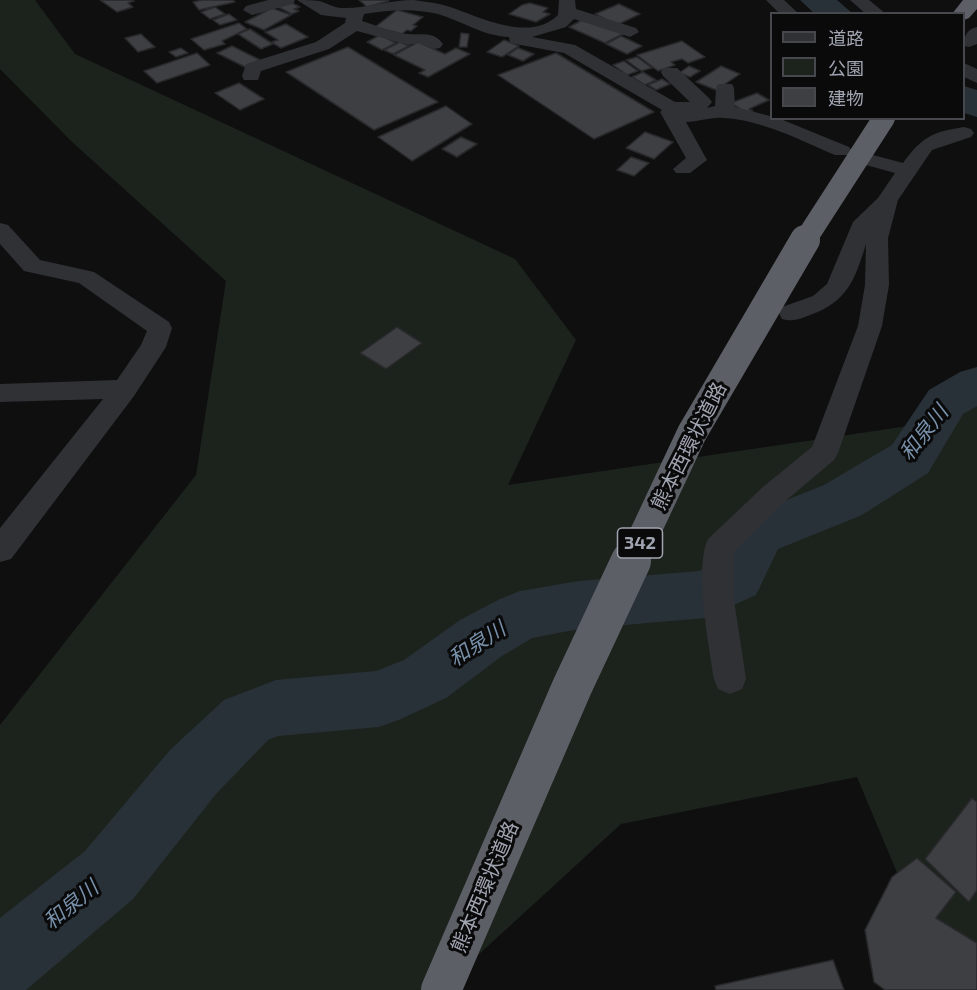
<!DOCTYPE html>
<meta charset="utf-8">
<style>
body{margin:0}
#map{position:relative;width:977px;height:990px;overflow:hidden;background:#0f0f10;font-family:"Exo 2","Noto Sans JP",sans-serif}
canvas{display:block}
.legend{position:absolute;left:770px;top:12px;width:195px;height:108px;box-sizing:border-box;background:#0a0a0b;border:2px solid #46484d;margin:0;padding:8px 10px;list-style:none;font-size:18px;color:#a1a5b1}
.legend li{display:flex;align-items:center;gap:12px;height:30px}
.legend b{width:30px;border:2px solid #46484d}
</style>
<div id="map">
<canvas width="977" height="990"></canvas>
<ul class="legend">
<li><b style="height:8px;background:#303135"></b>道路</li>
<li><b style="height:16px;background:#1c231d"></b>公園</li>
<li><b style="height:16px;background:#3e3f43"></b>建物</li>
</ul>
</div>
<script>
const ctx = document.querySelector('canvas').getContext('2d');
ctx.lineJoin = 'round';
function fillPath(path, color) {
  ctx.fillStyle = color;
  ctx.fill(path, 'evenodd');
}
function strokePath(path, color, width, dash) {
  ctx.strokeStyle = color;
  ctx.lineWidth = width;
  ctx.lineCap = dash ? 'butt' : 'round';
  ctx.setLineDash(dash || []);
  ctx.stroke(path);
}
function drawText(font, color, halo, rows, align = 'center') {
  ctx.font = font + ' "Exo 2","Noto Sans JP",sans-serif';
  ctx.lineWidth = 6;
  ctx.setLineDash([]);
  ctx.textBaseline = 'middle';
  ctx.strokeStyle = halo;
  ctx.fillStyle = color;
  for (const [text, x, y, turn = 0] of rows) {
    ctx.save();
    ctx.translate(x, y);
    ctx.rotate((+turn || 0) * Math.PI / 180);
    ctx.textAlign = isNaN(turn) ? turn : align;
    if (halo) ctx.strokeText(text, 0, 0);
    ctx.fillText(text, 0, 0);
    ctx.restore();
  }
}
const green = new Path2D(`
 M0,0H35L75,54L515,259L576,340L508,485L956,419L977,397V990H946L857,777L621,824L440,990H0V725L196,475L226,281L71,141L0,69Z`);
const river = new Path2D(`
 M800,0H837L853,14H815Z
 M964,86L977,90V117L964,113Z
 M977,367V406L963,414L928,473L862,515L778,549L756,595L705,618L579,629L532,638L502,656L446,698L401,719L379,727L278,736L268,740L216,794L133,899L26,990H0V918L85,851L170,750L224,700L276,680L376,671L404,660L460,620L500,599L520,591L579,581L699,571L716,563L739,519L824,485L892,445L929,390L960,372Z`);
const building = new Path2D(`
 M100,0H133L134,1L128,3L133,7L117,12Z
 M202,0H233L235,2L199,10L193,2Z
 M359,0H387L389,1L367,7Z
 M290,2L300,7L294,9L299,11L292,14L278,7Z
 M530,3L548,8L543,12L550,14L536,22L509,14L522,5Z
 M619,4L640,14L617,25L595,14Z
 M215,7L225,14L210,19L201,12Z
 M272,8L291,15L264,30L245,22Z
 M397,10L423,17L413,25L417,26L411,31L407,30L402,34L375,27Z
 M229,14L237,20L220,25L213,20Z
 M586,18L623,34L605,43L569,27Z
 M239,23L247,29L222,41L225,44L204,50L191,39Z
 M286,24L308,37L281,48L271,42L278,40L265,32Z
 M250,29L273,44L261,49L238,34Z
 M461,33L469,34L467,47H459Z
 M141,34L155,47L138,52L125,38Z
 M380,35L396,43L382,50L367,42Z
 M621,36L642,46L627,54L606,44Z
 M504,40L519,46L502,57L487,52Z
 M682,41L705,57L688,63L682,59L671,62L675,65L658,71L637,55Z
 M400,42L409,46L393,54L384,50Z
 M418,42L445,54L456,48L470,54L428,77L419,73L425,70L394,55Z
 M232,46L260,60L245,67L217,53Z
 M348,47L438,102L374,130L286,72Z
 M181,48L188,53L176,57L169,52Z
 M518,48L534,54L523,61L508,55Z
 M197,53L210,65L157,83L144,71Z
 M556,53L654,112L594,139L498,75Z
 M637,57L652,68L641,71L626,60Z
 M624,61L638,71L627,75L613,65Z
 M689,66L700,71L690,77L679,73Z
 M721,66L740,74L716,90L696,82Z
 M643,72L656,80L645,85L632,77Z
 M662,79L670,84L656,90L648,85Z
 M239,83L264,99L240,110L215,93Z
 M757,93L769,100L749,109L753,111L748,114L731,103Z
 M446,106L472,124L412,161L378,137Z
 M645,132L673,142L654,159L626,148Z
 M461,137L477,144L457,157L442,149Z
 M631,157L649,163L634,176L617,170Z
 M397,327L422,343L386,369L360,353Z
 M972,798L977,802V890L969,902L925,859Z
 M917,858L956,892L936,918L977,943V990H885L874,982L865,930L892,877Z
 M833,960L844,990H716L715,986Z`);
const minor = new Path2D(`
 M268,0H295L293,4L252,15L243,10L246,6Z
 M297,0C304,0 313,0 319,1C327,3 332,7 341,8C365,9 389,0 414,0C426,2 439,3 450,7C480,17 530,43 558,15L559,0H575L576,9L636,28L639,32L630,37L574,19L566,27L532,37L575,45L675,102H690L663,76L661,72L663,68H677L709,98L712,102L707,108L715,106L716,88L718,84H732L734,88L735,107L778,118L849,147L852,151L849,155H835C800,140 762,120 723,118C711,117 699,122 686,122L707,160L690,173H676L673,169L686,158L660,112L662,110L564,53L510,43L509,37C483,36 462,21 438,14C412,8 390,10 364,14L362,21C376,25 394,34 409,34C422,35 434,31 443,44L440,48L434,49L418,43L408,45L357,31L329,49L261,71L258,80H244L242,76L246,64L316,42L345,23L346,18L321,15Z
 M766,0H784L799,14H780Z
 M850,0H869L886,14H866Z
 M977,27V44L969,47L964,46C964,36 967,29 977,27Z
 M964,63L977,69V83L964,77Z
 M964,127L971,129L974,133L971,137L932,150L898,200L888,238L889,285L882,326L838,453L834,460L783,503L734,552V600L746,679L742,689L730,694L718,689L714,679C709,646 694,568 708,539L763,487L812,447L858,326L865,285L866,244C855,280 847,302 810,315C800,319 793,322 782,319L779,313L782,307L813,296L827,284L853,222L878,198L895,173L866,165L863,161L866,157L873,155L903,163C922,137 932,132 964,127Z
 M0,223L8,225L40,260L94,272L169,322L172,328L166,347L134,396L11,559L0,562V528L103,399L0,402V384L117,380L141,345L147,331L79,283L24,271L0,244Z`);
const motorway = new Path2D(`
 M963,0H977V9L969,18L964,20V14H952Z`);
const motorwayBridgeFar2 = new Path2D(`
 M804,242L884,118`);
const motorwayBridgeFar1 = new Path2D(`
 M631,563L692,433L805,240`);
const motorwayBridge = new Path2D(`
 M441,990L572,687L631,561`);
const shields = [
 [640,543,45]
];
const shieldNames = [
 ["342",640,543]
];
const streetNames = [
 ["熊本西環状道路",689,446,-63],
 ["熊本西環状道路",485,887,-67]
];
const waterNames = [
 ["和泉川",924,433,-52],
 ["和泉川",477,644,-33],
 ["和泉川",71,905,-39]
];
fillPath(green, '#1c231d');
fillPath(river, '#293138');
fillPath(building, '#3e3f43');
strokePath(building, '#29292c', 1.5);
fillPath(minor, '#303135');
fillPath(motorway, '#5d5f66');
strokePath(motorwayBridgeFar2, '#5d5f66', 22);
strokePath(motorwayBridgeFar1, '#5d5f66', 30);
strokePath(motorwayBridge, '#5d5f66', 40);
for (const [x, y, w] of shields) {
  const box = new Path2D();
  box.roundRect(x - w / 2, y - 15, w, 30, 4.5);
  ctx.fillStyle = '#0a0a0b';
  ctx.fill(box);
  strokePath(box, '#a1a5b1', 1.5);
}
drawText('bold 18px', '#a1a5b1', null, shieldNames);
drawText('20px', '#a1a5b1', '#0a0a0b', streetNames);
drawText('italic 21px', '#7891ab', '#0a0a0b', waterNames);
</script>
